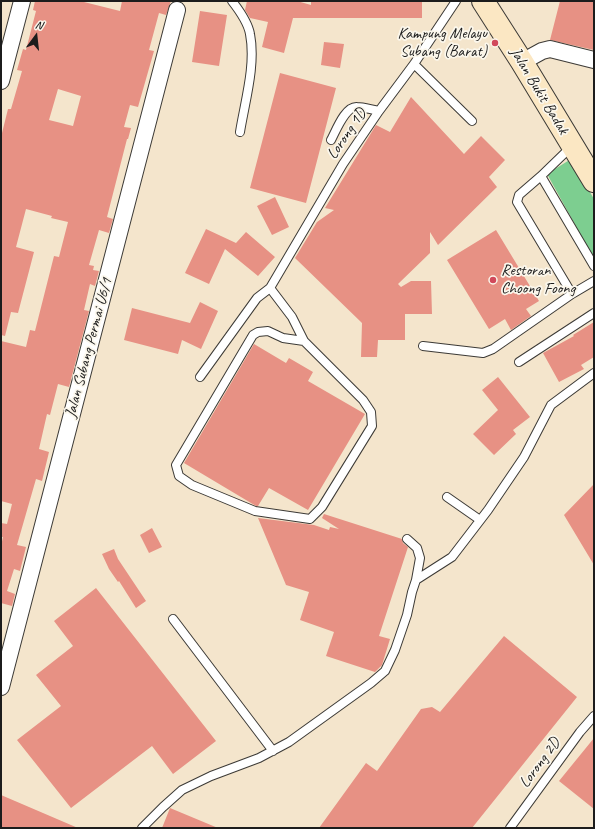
<!DOCTYPE html>
<style>
body{margin:0}
#map{position:relative;width:595px;height:829px;overflow:hidden;background:#f4e5cc;font-family:Caveat,sans-serif}
canvas{display:block}
.frame{position:absolute;inset:0;border:2px solid #1c1c1c;pointer-events:none}
.north{position:absolute;left:16px;top:16px;width:40px;height:40px;-webkit-text-stroke:3px #fbf7ec;paint-order:stroke;rotate:15deg;font-size:11px;font-weight:700;line-height:16px;text-align:center;color:#1c1c1c}
.north::after{content:'';display:block;margin:auto;width:14px;height:18px;background:#1c1c1c;clip-path:polygon(50% 0,100% 100%,50% 72%,0 100%)}
</style>
<div id="map">
<canvas width="595" height="829"></canvas>
<div class="frame"></div>
<div class="north">N</div>
</div>
<script>
const ctx = document.querySelector('canvas').getContext('2d');
ctx.lineJoin = 'round';
function fillPath(path, color) {
  ctx.fillStyle = color;
  ctx.fill(path, 'evenodd');
}
function strokePath(path, color, width, dash) {
  ctx.strokeStyle = color;
  ctx.lineWidth = width;
  ctx.lineCap = dash ? 'butt' : 'round';
  ctx.setLineDash(dash || []);
  ctx.stroke(path);
}
function drawText(font, color, halo, rows, align = 'center') {
  ctx.font = font + ' Caveat,sans-serif';
  ctx.lineWidth = 3.5;
  ctx.setLineDash([]);
  ctx.textBaseline = 'middle';
  ctx.strokeStyle = halo;
  ctx.fillStyle = color;
  for (const [text, x, y, turn = 0] of rows) {
    ctx.save();
    ctx.translate(x, y);
    ctx.rotate((+turn || 0) * Math.PI / 180);
    ctx.textAlign = isNaN(turn) ? turn : align;
    if (halo) ctx.strokeText(text, 0, 0);
    ctx.fillText(text, 0, 0);
    ctx.restore();
  }
}
const green = new Path2D(`
 M571,159L594,199V259L547,174Z`);
const building = new Path2D(`
 M35,1H80L120,11L122,1H171L166,15L159,13L149,50L154,51L138,107L130,105L124,127L131,128L128,139H127L107,217L113,219L109,233L99,230L89,265L94,266L93,270L99,271L95,286L90,284L84,310L89,311L69,387L58,384L50,415L47,414L39,449L49,452L42,481L36,479L17,545L26,547L20,571L14,569L7,591L15,594L12,606L1,603V546L3,537H1V523L7,524L12,504L1,501V341L26,347L30,330L35,331L54,256L59,257L68,222L51,218L52,216L26,209L16,247L34,252L18,313L11,312L5,336L1,335V137L8,109H11L22,71L17,70L23,49L26,50L36,11L33,10ZM58,89L81,96L73,126L49,120Z
 M247,1H297L311,5V1H422V18H293L284,53L262,47L268,22L250,18L245,10Z
 M560,1H594V50L550,40Z
 M200,11L227,15L219,66L192,62Z
 M324,42L344,44L340,68L321,65Z
 M280,73L336,88L306,203L250,188Z
 M411,97L464,154L481,136L505,160L489,177L497,187L438,245L430,232V253L398,284L401,287L411,281H431L432,314H405V340H378L377,357H361L362,323L295,258L317,222L334,210L325,208L376,125L390,132Z
 M275,197L289,227L272,235L257,206Z
 M206,229L236,243L246,232L275,257L258,276L225,249L209,284L185,273Z
 M496,230L539,301L526,309L531,316L511,330L505,319L489,329L447,260Z
 M200,302L218,311L201,349L182,340L178,354L124,340L132,308L190,323Z
 M594,322V357L581,365L584,369L559,382L543,353L574,336L573,335Z
 M254,344L286,363L289,358L313,372L308,381L365,414L308,510L269,488L258,506H256L184,463Z
 M498,377L530,417L513,430L516,434L494,455L473,434L498,410L482,390Z
 M594,484V565L564,515Z
 M324,514L402,539L403,543L408,547L379,636L390,639L382,665L375,672L326,656L334,632L300,620L309,592L286,585L258,518L314,525L329,530L330,527L339,529L322,518Z
 M152,528L162,547L149,553L140,535Z
 M114,549L118,559L146,601L136,608L119,581L118,582L109,569L102,554Z
 M96,588L216,741L173,774L152,746L71,808L17,740L61,706L36,675L73,646L54,621Z
 M504,636L577,697L472,828H319L366,763L377,771L421,709L432,707L440,712Z
 M594,738V809L559,781Z
 M1,795L78,828H1Z
 M170,808L218,828H162Z`);
const lane = new Path2D(`
 M232,1C239,10 248,22 250,34C256,65 245,101 240,132
 M414,64L472,121
 M331,140C336,131 345,106 357,107C364,107 372,110 379,111
 M541,176L572,146
 M270,288L292,317L304,341
 M572,294L517,202L519,195L541,176L594,266
 M268,331L283,338L304,341L363,400L371,412L372,426L322,507L310,519L255,511L192,485L179,476L176,465L253,335L258,332Z
 M423,346L483,353L493,349L572,294L594,281
 M519,362L594,313
 M200,377L257,298L270,288L343,164L379,111L414,64L456,1
 M447,497L480,520
 M407,539L417,548L420,558L416,580
 M173,619L273,751
 M142,828L163,807L182,790L211,776L259,758L289,742L371,683L385,671L395,650L407,615L412,592L416,580L452,557L488,510L524,457L551,405L594,373
 M510,828L580,732L594,716`);
const street = new Path2D(`
 M522,62L542,51L550,49L594,60
 M1,81L22,1
 M1,687L177,10`);
const secondary = new Path2D(`
 M483,1L522,62L594,181`);
const markers = [
 [495,43,4,"#d1495b"],
 [493,280,4,"#d1495b"]
];
const poiNames = [
 ["Kampung Melayu",487,34],
 ["Subang (Barat)",487,52],
 ["Restoran",501,271,"left"],
 ["Choong Foong",501,289,"left"]
];
const streetNames = [
 ["Jalan Bukit Badak",539,91,59],
 ["Lorong 1D",347,134,-56],
 ["Jalan Subang Permai U6/1",89,348,-75],
 ["Lorong 2D",540,763,-54]
];
fillPath(green, '#7dce90');
fillPath(building, '#e79184');
strokePath(lane, '#3c3a36', 10);
strokePath(street, '#3c3a36', 18);
strokePath(secondary, '#3c3a36', 24);
strokePath(lane, '#fff', 8);
strokePath(street, '#fff', 16);
strokePath(secondary, '#fbe7c3', 22);
for (const [x, y, r, color] of markers) {
  const dot = new Path2D();
  dot.arc(x, y, r, 0, 2 * Math.PI);
  ctx.fillStyle = color;
  ctx.fill(dot);
  strokePath(dot, '#fbf7ec', 1.5);
}
drawText('16px', '#1c1c1c', '#fbf7ec', poiNames, 'right');
drawText('16px', '#1c1c1c', '#fbf7ec', streetNames);
</script>
